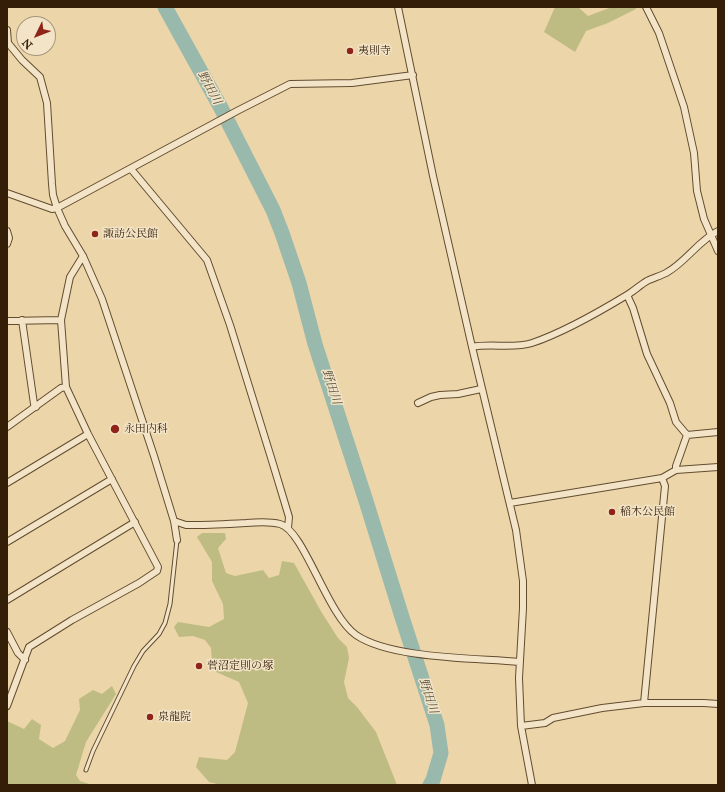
<!DOCTYPE html>
<meta charset="utf-8">
<style>
body{margin:0}
#map{position:relative;width:725px;height:792px;overflow:hidden;background:#ecd6a9;font-family:"IM FELL Great Primer",serif}
canvas{display:block}
.frame{position:absolute;inset:0;border:8px solid #341e08;pointer-events:none}
.north{position:absolute;left:16px;top:16px;width:40px;height:40px;box-sizing:border-box;background:#f3e4c7;border:1px solid #a7957b;border-radius:50%;rotate:227deg;font-size:11px;font-weight:700;line-height:16px;text-align:center;color:#341e08}
.north::after{content:'';display:block;margin:auto;width:14px;height:18px;background:#8f2418;clip-path:polygon(50% 0,100% 100%,50% 72%,0 100%)}
</style>
<div id="map">
<canvas width="725" height="792"></canvas>
<div class="frame"></div>
<div class="north">N</div>
</div>
<script>
const ctx = document.querySelector('canvas').getContext('2d');
ctx.lineJoin = 'round';
function fillPath(path, color) {
  ctx.fillStyle = color;
  ctx.fill(path, 'evenodd');
}
function strokePath(path, color, width, dash) {
  ctx.strokeStyle = color;
  ctx.lineWidth = width;
  ctx.lineCap = dash ? 'butt' : 'round';
  ctx.setLineDash(dash || []);
  ctx.stroke(path);
}
function drawText(font, color, halo, rows, align = 'center') {
  ctx.font = font + ' "IM FELL Great Primer","Noto Serif JP",serif';
  ctx.lineWidth = 3;
  ctx.setLineDash([]);
  ctx.textBaseline = 'middle';
  ctx.strokeStyle = halo;
  ctx.fillStyle = color;
  for (const [text, x, y, turn = 0] of rows) {
    ctx.save();
    ctx.translate(x, y);
    ctx.rotate((+turn || 0) * Math.PI / 180);
    ctx.textAlign = isNaN(turn) ? turn : align;
    if (halo) ctx.strokeText(text, 0, 0);
    ctx.fillText(text, 0, 0);
    ctx.restore();
  }
}
const green = new Path2D(`
 M555,7H578L588,16L612,7H635L636,9L608,23L586,31L575,52L544,32Z
 M202,533H225L226,539L218,548L226,573L235,576L263,570L269,578L279,575L282,561L294,563L322,613L338,638L347,647L349,658L344,682L348,698L357,707L376,732L397,785H221L209,782L196,767L199,757L227,760L235,752L248,703L239,682L216,672L212,662L211,648L205,640L193,636L179,637L174,627L178,622L209,627L224,619L223,604L212,581V562L197,537Z
 M112,686L116,694L86,742L76,775L80,781L92,785H7V721L24,729L32,719L41,725L39,739L53,748L65,741L80,710L79,699L93,690L102,694Z`);
const river = new Path2D(`
 M165,7L221,108L273,210L282,233L299,283L315,344L366,501L402,617L437,725L441,753L433,780L430,785`);
const service = new Path2D(`
 M86,770L93,751L134,666L143,651L159,634L165,623L170,604L177,540`);
const minor = new Path2D(`
 M398,7L433,176L472,347L516,530L523,581V608L519,678L521,726L532,785
 M646,7L659,33L684,107L694,153L697,191L704,219L718,251
 M7,30L8,43L22,60L40,77L47,103L52,184L53,195L57,208L237,111L290,84L352,83L413,75
 M131,169L207,260L230,325L273,464L289,517L288,528
 M7,193L52,209L57,208L65,226L83,256L102,299L154,456L174,521L186,525H195C212,525 229,524 246,523C257,522 269,521 280,524C304,530 327,615 356,635C391,659 476,658 519,662
 M7,231L9,238L7,244
 M627,295L633,308L647,354L670,403L676,422L687,435
 M22,320L34,404L36,407
 M7,321L61,320
 M472,347C491,343 513,349 532,343C562,333 599,312 627,295C634,291 640,285 647,281C653,278 660,276 666,273C686,262 698,241 718,231
 M418,403L431,397L440,395L458,394L481,389
 M7,427L61,388L66,387
 M676,470V466L687,435L718,432
 M7,483L88,434
 M510,503L662,478L676,470L718,467
 M174,521L177,540
 M7,542L112,479
 M7,600L135,522
 M7,632L18,653L25,660
 M644,703L665,486L662,478
 M7,706L29,647L72,620L139,583L157,571L158,567L88,434L66,387L61,320L70,277L83,256
 M521,726L545,723L553,718L602,708L644,703H704L718,704`);
const markers = [
 [350,51,4,"#8f2418"],
 [95,234,4,"#8f2418"],
 [115,429,5,"#8f2418"],
 [612,512,4,"#8f2418"],
 [199,666,4,"#8f2418"],
 [150,717,4,"#8f2418"]
];
const poiNames = [
 ["夷則寺",358,51],
 ["諏訪公民館",103,234],
 ["永田内科",124,429],
 ["稲木公民館",620,512],
 ["菅沼定則の塚",207,666],
 ["泉龍院",158,717]
];
const waterNames = [
 ["野田川",209,88,61],
 ["野田川",331,387,72],
 ["野田川",428,696,72]
];
fillPath(green, '#bfbc83');
strokePath(river, '#99b9ac', 15);
strokePath(service, '#624c30', 5);
strokePath(minor, '#624c30', 8);
strokePath(service, '#f3e4c7', 3);
strokePath(minor, '#f3e4c7', 6);
for (const [x, y, r, color] of markers) {
  const dot = new Path2D();
  dot.arc(x, y, r, 0, 2 * Math.PI);
  ctx.fillStyle = color;
  ctx.fill(dot);
  strokePath(dot, '#f3e4c7', 1.5);
}
drawText('11px', '#341e08', '#f3e4c7', poiNames, 'left');
drawText('italic 12px', '#524c39', '#f3e4c7', waterNames);
</script>
